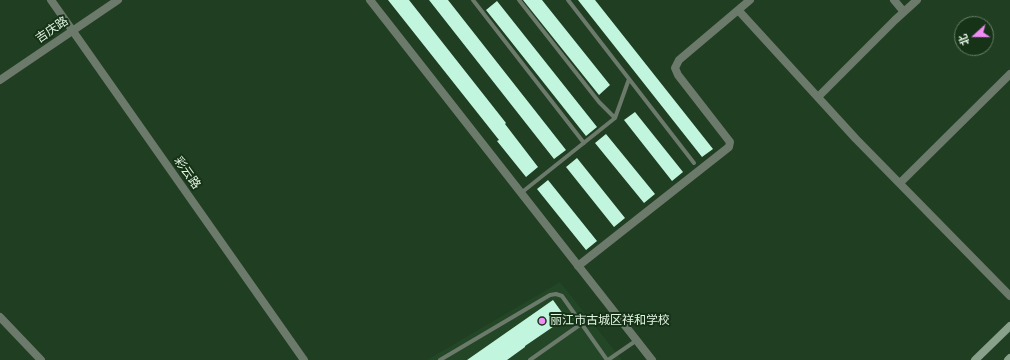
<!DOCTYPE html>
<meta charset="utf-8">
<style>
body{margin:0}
#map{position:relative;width:1010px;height:360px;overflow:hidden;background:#203e22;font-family:"Noto Sans","Noto Sans SC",sans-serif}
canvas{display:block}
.north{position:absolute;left:954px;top:16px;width:40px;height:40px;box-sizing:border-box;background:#163318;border:1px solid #688069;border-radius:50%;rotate:249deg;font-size:11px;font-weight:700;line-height:16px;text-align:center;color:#e2f4e2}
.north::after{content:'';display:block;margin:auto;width:14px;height:18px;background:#f18bf5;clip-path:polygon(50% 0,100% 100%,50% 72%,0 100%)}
</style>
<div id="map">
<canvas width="1010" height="360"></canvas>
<div class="north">北</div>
</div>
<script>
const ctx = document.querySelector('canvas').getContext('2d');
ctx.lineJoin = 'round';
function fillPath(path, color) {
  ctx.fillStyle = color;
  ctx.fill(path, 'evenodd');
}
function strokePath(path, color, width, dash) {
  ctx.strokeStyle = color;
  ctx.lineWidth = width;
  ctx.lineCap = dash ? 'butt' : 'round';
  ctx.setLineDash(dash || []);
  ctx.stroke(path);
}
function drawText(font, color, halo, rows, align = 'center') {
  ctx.font = font + ' "Noto Sans","Noto Sans SC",sans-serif';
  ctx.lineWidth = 4;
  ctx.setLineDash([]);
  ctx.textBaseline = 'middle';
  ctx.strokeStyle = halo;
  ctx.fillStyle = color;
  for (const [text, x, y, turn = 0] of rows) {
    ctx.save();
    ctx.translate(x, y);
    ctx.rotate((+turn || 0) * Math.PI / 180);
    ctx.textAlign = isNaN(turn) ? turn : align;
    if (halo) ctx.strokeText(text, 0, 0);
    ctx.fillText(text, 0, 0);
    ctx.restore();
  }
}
const built = new Path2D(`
 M560,282L622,360H427Z`);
const building = new Path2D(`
 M388,0H409L506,123L505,124L538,167L526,177L497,141L499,140Z
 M429,0H448L566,150L554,159Z
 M523,0H542L610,85L599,95Z
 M578,0H595L713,149L702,157Z
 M497,1L597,127L586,136L486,10Z
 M635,112L683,172L672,181L624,120Z
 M606,134L655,194L644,203L595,143Z
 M577,158L625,218L614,227L566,167Z
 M548,180L597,241L586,250L537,189Z
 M553,300L566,318L525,346V347L507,360H467Z`);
const service = new Path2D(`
 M473,0L584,143
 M519,0L599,102L615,118
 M568,0L694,163
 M521,193L615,118L629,79
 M440,360L550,295L556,294L562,296L607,360
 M530,360L581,324
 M608,360L637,340`);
const minor = new Path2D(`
 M51,0L304,360
 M894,0L904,12
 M739,11L856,139L1010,296
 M818,97L895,20L917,0
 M900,183L1010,74
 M578,266L729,147L730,142L678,75L675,68L679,60L750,0
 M0,317L41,360`);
const tertiary = new Path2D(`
 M370,0L652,360
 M0,80L118,0`);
const secondary = new Path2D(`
 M975,360L1010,326
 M1008,360L1010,358`);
const markers = [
 [542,321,4,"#f18bf5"]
];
const streetNames = [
 ["吉庆路",52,30,-34],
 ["彩云路",187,173,55]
];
const poiNames = [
 ["丽江市古城区祥和学校",550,321]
];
fillPath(built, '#234726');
fillPath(building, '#c2f5de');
strokePath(service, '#6c7a6c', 4);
strokePath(minor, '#6c7a6c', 8);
strokePath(tertiary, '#6c7a6c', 8);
strokePath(secondary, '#89a08a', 8);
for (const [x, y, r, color] of markers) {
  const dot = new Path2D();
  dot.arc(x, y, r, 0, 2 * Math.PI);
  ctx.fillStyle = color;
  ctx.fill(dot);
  strokePath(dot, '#163318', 1.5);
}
drawText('12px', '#e2f4e2', '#163318', streetNames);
drawText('12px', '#e2f4e2', '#163318', poiNames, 'left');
</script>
